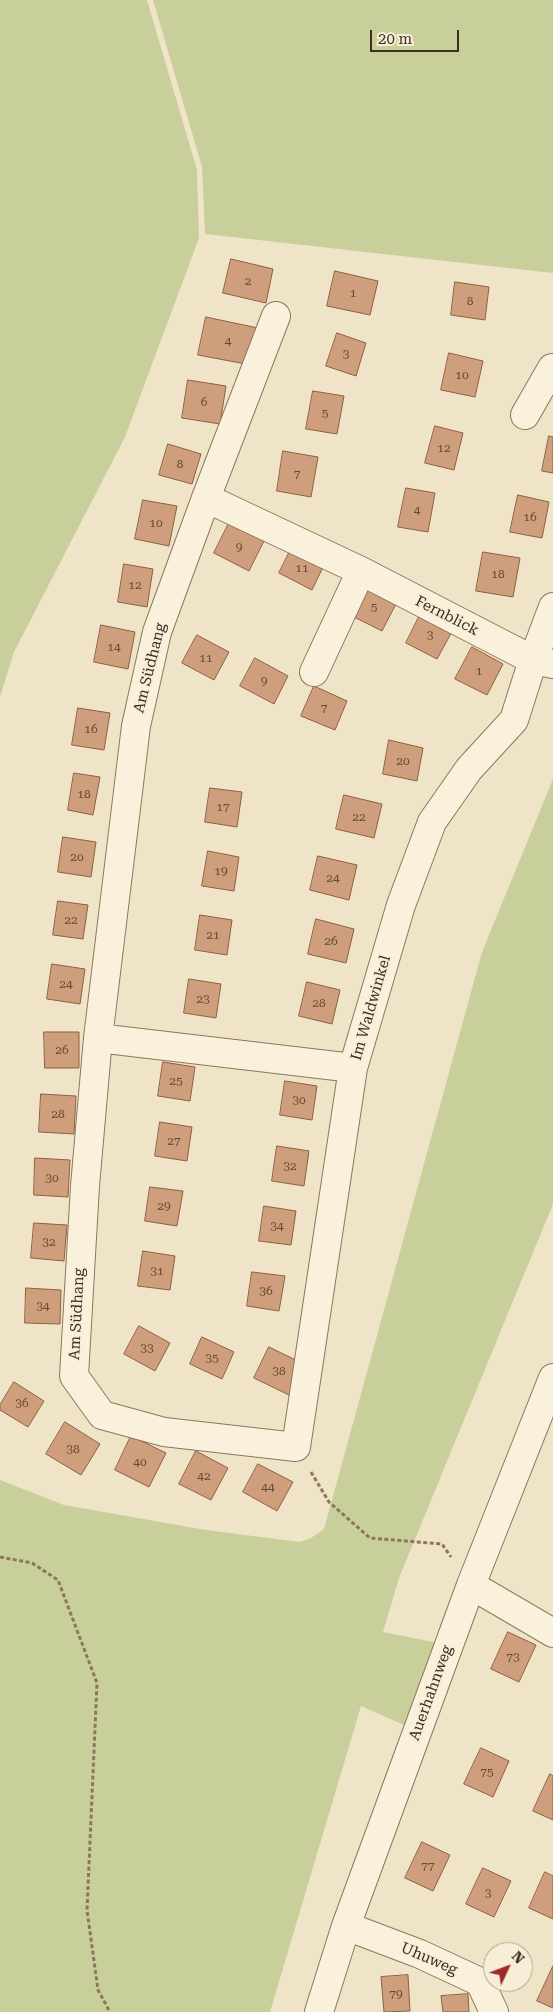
<!DOCTYPE html>
<meta charset="utf-8">
<style>
body{margin:0}
#map{position:relative;width:553px;height:2012px;overflow:hidden;background:#f0e4c8;font-family:"Roboto Serif",serif}
canvas{display:block}
.north{position:absolute;left:483px;top:1942px;width:50px;height:50px;box-sizing:border-box;background:#f7eed8;border:1px solid #ada18e;border-radius:50%;rotate:47deg;font-size:14px;font-weight:700;line-height:20px;text-align:center;color:#3d2e20}
.north::after{content:'';display:block;margin:auto;width:18px;height:22px;background:#9e2a2b;clip-path:polygon(50% 0,100% 100%,50% 72%,0 100%)}
.scale{position:absolute;left:370px;top:30px;width:89px;height:22px;box-sizing:border-box;border:2px solid #3d2e20;border-top:0;padding-left:6px;font-size:15px;line-height:18px;white-space:nowrap;color:#3d2e20;-webkit-text-stroke:4px #f7eed8;paint-order:stroke}
</style>
<div id="map">
<canvas width="553" height="2012"></canvas>
<div class="north">N</div>
<div class="scale">20 m</div>
</div>
<script>
const ctx = document.querySelector('canvas').getContext('2d');
ctx.lineJoin = 'round';
function fillPath(path, color) {
  ctx.fillStyle = color;
  ctx.fill(path, 'evenodd');
}
function strokePath(path, color, width, dash) {
  ctx.strokeStyle = color;
  ctx.lineWidth = width;
  ctx.lineCap = dash ? 'butt' : 'round';
  ctx.setLineDash(dash || []);
  ctx.stroke(path);
}
function drawText(font, color, halo, rows, align = 'center') {
  ctx.font = font + ' "Roboto Serif",serif';
  ctx.lineWidth = 4;
  ctx.setLineDash([]);
  ctx.textBaseline = 'middle';
  ctx.strokeStyle = halo;
  ctx.fillStyle = color;
  for (const [text, x, y, turn = 0] of rows) {
    ctx.save();
    ctx.translate(x, y);
    ctx.rotate((+turn || 0) * Math.PI / 180);
    ctx.textAlign = isNaN(turn) ? turn : align;
    if (halo) ctx.strokeText(text, 0, 0);
    ctx.fillText(text, 0, 0);
    ctx.restore();
  }
}
const green = new Path2D(`
 M0,0H147L197,170L199,238L125,437L14,652L0,697Z
 M153,0H553V273L205,234L202,167Z
 M553,779V1204L399,1578L383,1632L444,1644L415,1730L361,1706L270,2012H0V1480L64,1505L206,1530L300,1542L311,1538L324,1529L482,952Z`);
const building = new Path2D(`
 M231,259L273,269L266,303L223,293Z
 M335,271L378,281L370,315L327,306Z
 M455,282L489,287L485,320L451,315Z
 M206,317L258,328L251,365L198,355Z
 M337,333L366,343L356,376L326,366Z
 M449,353L483,361L475,397L441,390Z
 M188,380L226,386L220,424L182,418Z
 M313,391L344,396L337,434L306,429Z
 M435,426L463,433L454,470L425,463Z
 M549,436L553,437V473L542,471Z
 M168,444L201,454L192,484L159,475Z
 M283,451L318,457L311,497L277,491Z
 M406,488L435,493L428,532L398,527Z
 M518,495L549,502L542,538L510,532Z
 M143,500L177,506L169,546L135,539Z
 M229,523L264,541L249,571L214,553Z
 M292,547L325,563L312,590L279,573Z
 M483,552L520,558L513,597L476,591Z
 M124,564L153,569L147,607L118,602Z
 M366,583L398,600L382,631L350,615Z
 M422,611L454,628L437,659L406,643Z
 M101,625L135,632L128,669L94,662Z
 M197,635L229,652L214,680L182,663Z
 M472,647L503,664L487,695L455,679Z
 M255,658L288,676L274,704L240,686Z
 M314,686L347,701L335,730L301,716Z
 M78,708L110,713L104,750L72,745Z
 M389,740L423,748L417,781L383,774Z
 M74,773L100,777L93,815L68,810Z
 M210,788L242,792L237,827L205,822Z
 M344,795L382,804L374,838L336,829Z
 M63,837L96,842L91,877L58,872Z
 M208,851L239,857L234,891L202,886Z
 M318,856L357,865L349,900L310,890Z
 M58,901L88,905L83,939L53,935Z
 M200,915L232,920L227,955L195,950Z
 M316,919L354,929L346,963L308,954Z
 M52,964L85,969L80,1004L47,999Z
 M189,979L221,984L216,1018L184,1013Z
 M307,982L340,990L332,1024L299,1016Z
 M44,1032H79V1068H45Z
 M163,1062L195,1067L190,1101L158,1096Z
 M285,1081L317,1086L312,1120L280,1115Z
 M41,1094L76,1096L74,1134L39,1132Z
 M160,1122L192,1127L187,1161L155,1156Z
 M277,1146L309,1151L304,1186L272,1181Z
 M35,1158L70,1160L68,1197L34,1195Z
 M150,1187L183,1191L177,1226L145,1221Z
 M264,1206L296,1211L291,1245L259,1241Z
 M34,1223L67,1225L64,1261L31,1258Z
 M143,1251L175,1256L170,1290L138,1286Z
 M252,1272L285,1276L279,1311L247,1306Z
 M26,1288L61,1290L60,1324L25,1323Z
 M139,1326L170,1343L155,1371L124,1354Z
 M202,1337L234,1352L222,1379L190,1364Z
 M269,1347L304,1364L289,1395L254,1378Z
 M14,1382L44,1401L28,1427L0,1410V1405Z
 M65,1422L100,1444L81,1475L46,1454Z
 M131,1436L166,1453L149,1487L115,1470Z
 M196,1451L228,1468L211,1500L179,1484Z
 M258,1464L293,1482L277,1511L243,1492Z
 M508,1632L536,1645L519,1682L491,1669Z
 M481,1748L509,1761L493,1797L464,1784Z
 M550,1774L553,1776V1820L533,1811Z
 M422,1842L450,1855L433,1891L405,1878Z
 M483,1868L511,1881L494,1917L466,1904Z
 M545,1872L553,1876V1919L529,1908Z
 M553,1966V2008L537,2001Z
 M408,1975L410,2011L384,2012L381,1977Z
 M468,1994L469,2012H443L441,1996Z`);
const path = new Path2D(`
 M311,1472L329,1502L370,1538L442,1544L451,1557
 M0,1557L32,1563L58,1580L97,1683L87,1910L98,1990L110,2012`);
const minor = new Path2D(`
 M276,316L206,498L157,632L136,726L98,1038L353,1068
 M525,415L552,368
 M206,498L361,571
 M314,672L361,571L533,660L553,664
 M98,1038L85,1186L74,1376L102,1415L164,1432L296,1447L353,1068L401,905L432,822L469,769L514,720L533,660L553,607
 M471,1585L553,1633
 M346,1926L420,1954L480,1982L494,2012
 M319,2012L346,1926L471,1585L553,1378`);
const numberNames = [
 ["2",248,281],
 ["1",353,293],
 ["8",470,301],
 ["4",228,341],
 ["3",346,354],
 ["10",462,375],
 ["6",204,402],
 ["5",325,413],
 ["12",444,448],
 ["8",180,464],
 ["7",297,474],
 ["4",417,510],
 ["16",530,517],
 ["10",156,523],
 ["9",239,547],
 ["11",302,568],
 ["18",498,574],
 ["12",135,585],
 ["5",374,607],
 ["3",430,635],
 ["14",114,647],
 ["11",206,658],
 ["1",479,671],
 ["9",264,681],
 ["7",324,708],
 ["16",91,729],
 ["20",403,761],
 ["18",84,794],
 ["17",223,807],
 ["22",359,817],
 ["20",77,857],
 ["19",221,871],
 ["24",333,878],
 ["22",71,920],
 ["21",213,935],
 ["26",331,941],
 ["24",66,984],
 ["23",203,999],
 ["28",319,1003],
 ["26",62,1050],
 ["25",176,1081],
 ["30",299,1100],
 ["28",58,1114],
 ["27",174,1141],
 ["32",290,1166],
 ["30",52,1178],
 ["29",164,1206],
 ["34",277,1226],
 ["32",49,1242],
 ["31",157,1271],
 ["36",266,1291],
 ["34",43,1306],
 ["33",147,1348],
 ["35",212,1358],
 ["38",279,1371],
 ["36",22,1403],
 ["38",73,1449],
 ["40",140,1462],
 ["42",204,1476],
 ["44",268,1487],
 ["73",513,1657],
 ["75",487,1772],
 ["77",428,1866],
 ["3",488,1893],
 ["79",396,1994]
];
const streetNames = [
 ["Fernblick",447,616,27],
 ["Am Südhang",150,668,-76],
 ["Im Waldwinkel",371,1008,-74],
 ["Am Südhang",77,1314,-87],
 ["Auerhahnweg",431,1693,-70],
 ["Uhuweg",429,1959,23]
];
fillPath(green, '#c9cf9b');
fillPath(building, '#cf9f7d');
strokePath(building, '#8d5f41', 1);
strokePath(minor, '#8d765c', 30);
strokePath(path, '#8d765c', 3, [4, 2.5]);
strokePath(minor, '#faf1dc', 28);
drawText('12px', '#624a37', null, numberNames);
drawText('15px', '#3d2e20', '#f7eed8', streetNames);
</script>
